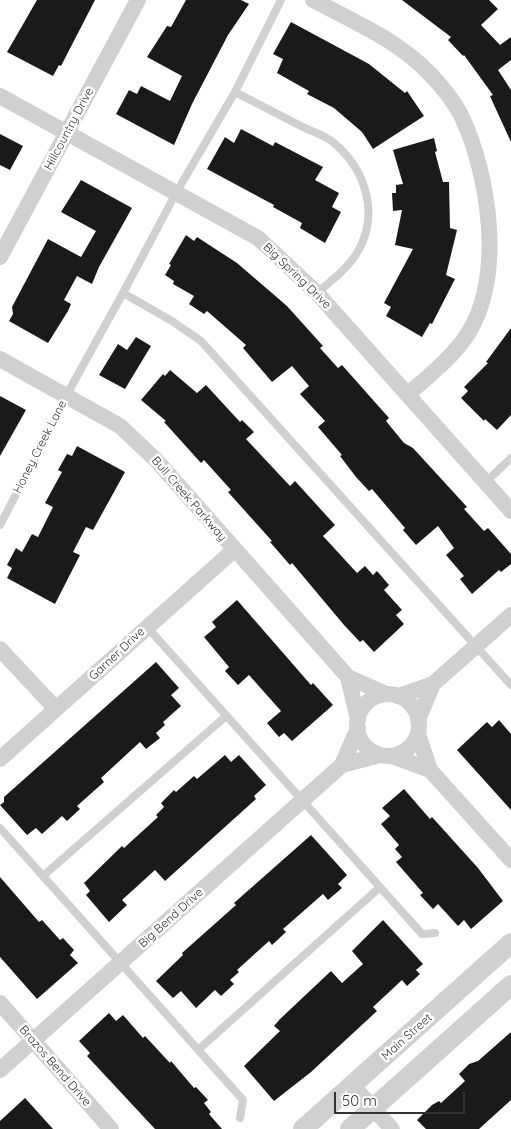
<!DOCTYPE html>
<style>
body{margin:0}
#map{position:relative;width:511px;height:1129px;overflow:hidden;background:#fff;font-family:Quicksand,sans-serif}
canvas{display:block}
.scale{position:absolute;left:334px;top:1092px;width:131px;height:22px;box-sizing:border-box;border:2px solid #333;border-top:0;padding-left:6px;font-size:15px;line-height:18px;white-space:nowrap;color:#333;-webkit-text-stroke:4px #fff;paint-order:stroke}
</style>
<div id="map">
<canvas width="511" height="1129"></canvas>
<div class="scale">50 m</div>
</div>
<script>
const ctx = document.querySelector('canvas').getContext('2d');
ctx.lineJoin = 'round';
function fillPath(path, color) {
  ctx.fillStyle = color;
  ctx.fill(path, 'evenodd');
}
function strokePath(path, color, width, dash) {
  ctx.strokeStyle = color;
  ctx.lineWidth = width;
  ctx.lineCap = dash ? 'butt' : 'round';
  ctx.setLineDash(dash || []);
  ctx.stroke(path);
}
function drawText(font, color, halo, rows, align = 'center') {
  ctx.font = font + ' Quicksand,sans-serif';
  ctx.lineWidth = 5;
  ctx.setLineDash([]);
  ctx.textBaseline = 'middle';
  ctx.strokeStyle = halo;
  ctx.fillStyle = color;
  for (const [text, x, y, turn = 0] of rows) {
    ctx.save();
    ctx.translate(x, y);
    ctx.rotate((+turn || 0) * Math.PI / 180);
    ctx.textAlign = isNaN(turn) ? turn : align;
    if (halo) ctx.strokeText(text, 0, 0);
    ctx.fillText(text, 0, 0);
    ctx.restore();
  }
}
const building = new Path2D(`
 M37,0H95L61,66L59,65L53,76L7,52Z
 M186,0H241L249,4L228,35L192,104L174,145L116,114L129,90L137,94L141,86L170,101L182,76L147,57L167,26L171,27Z
 M402,0H489L498,9L481,25L500,45L511,37V60L498,70L511,90V142L494,105L490,96L493,95L464,55L463,56L448,40L451,37Z
 M291,22L369,64L405,93L407,91L424,116L373,149L362,132L334,108L307,94L309,91L277,73L283,59L273,54Z
 M241,129L273,146L275,142L323,167L315,180L339,193L332,207L341,212L325,243L300,228L302,223L273,207L274,205L207,169L225,137L234,143Z
 M0,134L23,146L10,170L0,165Z
 M434,138L437,151L435,152L443,182H449L450,228L457,230L446,275L455,279L432,324L430,323L422,337L386,316L391,307L384,303L413,249L395,245L402,210L393,211L392,193H396V185L403,184L393,150Z
 M81,180L132,208L99,267L92,284L77,276L64,300L71,304L68,311L48,343L9,321L13,314L12,307L48,239L81,257L96,231L61,212Z
 M186,235L194,241L197,237L237,263L287,306L323,346L320,348L338,368L342,365L389,418L386,421L404,443L413,448L467,507L464,509L484,531L488,528L511,554V564L501,572L499,570L472,594L460,579L464,576L446,555L454,548L438,526L416,545L403,530L405,528L372,489L369,491L356,477L340,456L342,455L318,427L325,421L300,394L309,386L292,366L272,382L243,348L246,345L207,311L204,314L189,304L194,296L173,284L174,281L165,275L171,265L169,264Z
 M511,328V415L497,430L485,419L484,421L461,398L468,391L464,387L488,363L486,362Z
 M136,337L151,346L125,389L99,375L118,344L127,350Z
 M170,370L197,393L206,385L240,422L242,420L254,432L246,439L290,486L295,481L335,525L323,536L357,573L365,566L373,575L377,571L389,585L384,590L402,610L396,615L404,624L374,652L363,640L360,642L344,625L292,563L290,565L270,542L272,541L228,492L231,490L204,460L201,463L164,422L166,421L141,400L163,374L165,376Z
 M0,396L26,410L0,456Z
 M77,446L125,472L93,530L86,527L73,552L80,555L55,604L7,578L12,568L7,565L16,548L22,552L32,534L38,537L53,507L45,503L62,472L58,470L67,454L72,456Z
 M237,600L311,685L313,683L333,705L292,741L284,733L279,737L267,723L281,711L249,675L238,685L225,671L229,667L204,637L216,627L212,622Z
 M156,662L179,688L171,695L181,706L163,722L165,725L156,733L160,738L146,749L140,742L101,778L104,782L77,806L80,809L67,821L62,816L42,834L36,828L27,835L0,805L4,802V797Z
 M499,720L511,734V810L457,750L487,722L492,727Z
 M225,755L231,762L239,755L266,785L254,796L256,799L165,881L155,870L122,900L127,905L109,922L86,895L90,891L84,883L122,846L124,848L158,817L156,815L164,807L161,803L174,790L176,792L194,776L197,779Z
 M404,789L430,819L432,817L478,868L503,901L471,929L464,920L458,926L438,904L433,909L420,895L423,893L396,862L402,857L395,849L399,845L381,824L390,816L382,808Z
 M311,835L347,875L338,884L342,888L328,900L323,894L283,929L286,932L272,945L269,941L237,970L239,972L230,980L234,984L221,996L215,990L196,1008L181,991L173,998L156,981L183,955L182,953L236,905L234,903Z
 M0,877L39,922L42,920L60,940L63,938L74,950L70,955L78,963L37,999L0,957Z
 M383,920L423,964L416,970L420,974L407,986L402,980L373,1007L377,1011L311,1072L274,1101L244,1066L280,1031L274,1026L280,1019L331,971L342,983L363,964L352,951Z
 M109,1013L116,1021L123,1015L143,1038L145,1036L170,1063L171,1061L194,1088L196,1087L208,1100L204,1103L211,1112L209,1114L222,1129H155L87,1056L90,1053L79,1041Z
 M511,1032V1100L479,1129H426L417,1120L432,1105L439,1101L441,1103L465,1081L459,1074L469,1064L478,1061Z
 M25,1098L53,1129H0V1121Z`);
const service = new Path2D(`
 M235,92C258,104 281,116 303,127C313,132 326,136 334,143C366,170 380,215 357,253C347,269 331,281 317,293
 M123,293L172,321L201,341L511,685
 M486,482L511,458
 M0,525L58,415L66,396L123,293L176,193L235,92L281,0
 M147,627L422,934L435,933
 M0,828L243,1100L240,1118
 M43,876L225,717
 M198,1050L379,888`);
const minor = new Path2D(`
 M313,0C353,21 399,41 430,74C441,85 455,103 462,117C489,176 504,274 469,332C454,356 429,376 408,394
 M0,96L258,238L317,293L511,511
 M0,257L138,0
 M0,359L120,426L156,460L348,677L386,694
 M0,649L56,709
 M348,677L358,720
 M357 725a31 31 0 1 1 62 0a31 31 0 1 1-62 0Z
 M398,696L433,684L511,615
 M418,720L433,684
 M418,734L430,770L511,860
 M392,756L430,770
 M0,759L234,550
 M342,765L380,755
 M0,1003L111,1129
 M0,1070L342,765L358,728
 M353,1086L392,1129`);
const tertiary = new Path2D(`
 M303,1129L511,943
 M350,1129L511,985`);
const streetNames = [
 ["Hillcountry Drive",69,129,-62],
 ["Big Spring Drive",297,276,44],
 ["Honey Creek Lane",40,447,-63],
 ["Bull Creek Parkway",189,499,49],
 ["Garner Drive",117,654,-43],
 ["Big Bend Drive",171,918,-42],
 ["Main Street",407,1037,-42],
 ["Brazos Bend Drive",55,1066,49]
];
fillPath(building, '#1a1a1a');
strokePath(service, '#d0d0d0', 8);
strokePath(minor, '#d0d0d0', 16);
strokePath(tertiary, '#d0d0d0', 20);
drawText('12px', '#333', '#fff', streetNames);
</script>
